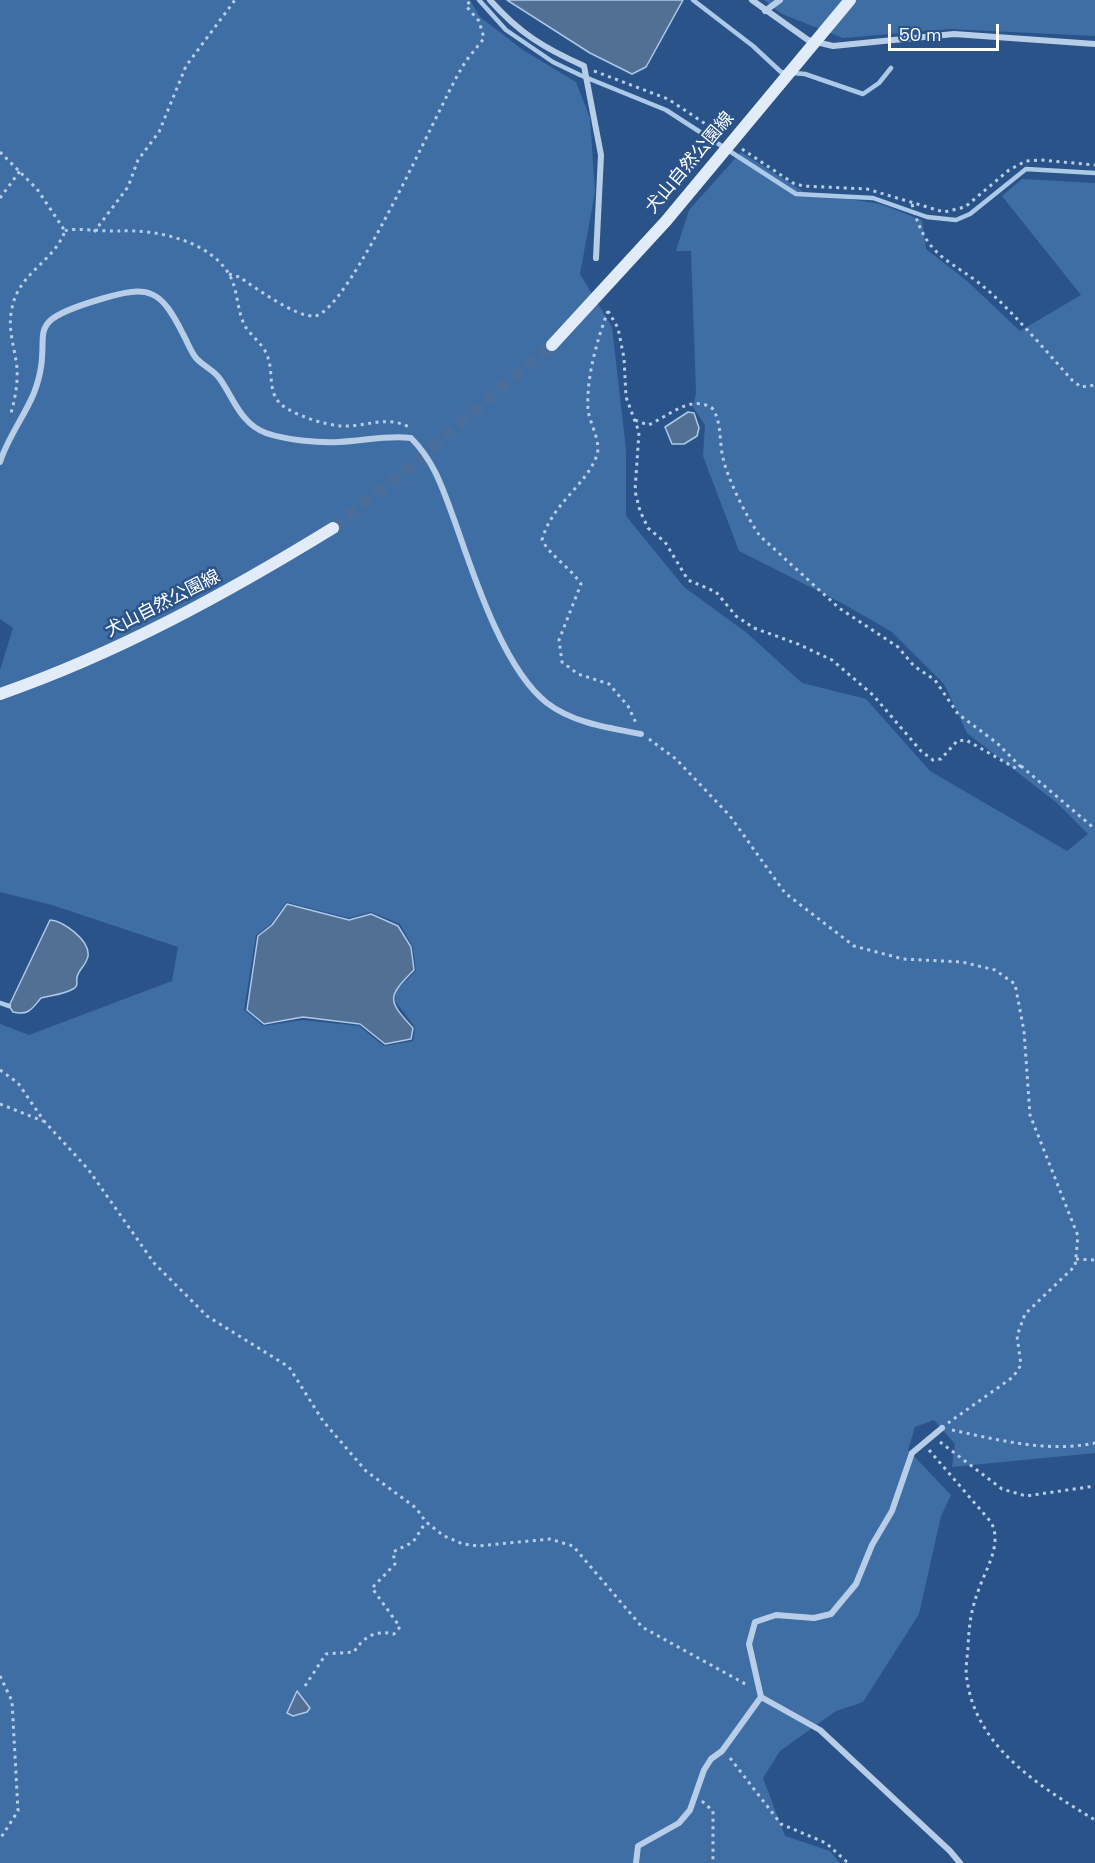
<!DOCTYPE html>
<meta charset="utf-8">
<style>
body{margin:0}
#map{position:relative;width:1095px;height:1863px;overflow:hidden;background:#2a5489;font-family:"Space Grotesk",sans-serif}
canvas{display:block}
.scale{position:absolute;left:888px;top:24px;width:111px;height:27px;box-sizing:border-box;border:3px solid #fff;border-top:0;padding-left:8px;font-size:18px;line-height:21px;white-space:nowrap;color:#fff;-webkit-text-stroke:4px #2a5489;paint-order:stroke}
</style>
<div id="map">
<canvas width="1095" height="1863"></canvas>
<div class="scale">50 m</div>
</div>
<script>
const ctx = document.querySelector('canvas').getContext('2d');
ctx.lineJoin = 'round';
function fillPath(path, color) {
  ctx.fillStyle = color;
  ctx.fill(path, 'evenodd');
}
function strokePath(path, color, width, dash) {
  ctx.strokeStyle = color;
  ctx.lineWidth = width;
  ctx.lineCap = dash ? 'butt' : 'round';
  ctx.setLineDash(dash || []);
  ctx.stroke(path);
}
function drawText(font, color, halo, rows, align = 'center') {
  ctx.font = font + ' "Space Grotesk","Noto Sans JP",sans-serif';
  ctx.lineWidth = 5;
  ctx.setLineDash([]);
  ctx.textBaseline = 'middle';
  ctx.strokeStyle = halo;
  ctx.fillStyle = color;
  for (const [text, x, y, turn = 0] of rows) {
    ctx.save();
    ctx.translate(x, y);
    ctx.rotate((+turn || 0) * Math.PI / 180);
    ctx.textAlign = isNaN(turn) ? turn : align;
    if (halo) ctx.strokeText(text, 0, 0);
    ctx.fillText(text, 0, 0);
    ctx.restore();
  }
}
const green = new Path2D(`
 M0,0H470L480,17L523,50L576,82L590,118L595,192L580,274L612,327L626,450V516L684,587L747,633L802,683L866,699L930,771L1067,851L1088,834L1057,803L967,733L944,684L892,632L840,602L739,551L703,456L705,425L693,407L696,393L691,251H676L689,210L741,152L804,192L880,204L922,220L926,249L967,281L1020,331L1081,295L1002,196L1022,179L1095,183V1453L952,1467L955,1444L934,1420L915,1427L908,1450L951,1495L941,1516L919,1614L863,1702L836,1711L780,1751L763,1778L785,1836L830,1851L840,1863H0V1024L29,1035L172,981L178,947L52,905L0,892V670L13,628L0,619ZM286,902L349,918L371,912L400,924L413,947L416,971L396,990L395,1001L415,1027L413,1041L384,1046L359,1026L303,1020L263,1026L244,1010L256,935L271,924Z
 M764,0H1095V36L950,29L843,38L782,14Z`);
const water = new Path2D(`
 M507,0H683L646,67L632,74L590,53Z
 M688,412L694,413L699,428L697,436L684,444H672L665,427Z
 M287,904L349,920L371,914L398,926L411,947L414,970C387,997 387,1000 413,1028L411,1039L385,1044L360,1024L303,1017L264,1024L247,1010L258,936L272,925Z
 M50,920C63,921 90,940 88,956C87,964 79,969 77,977C76,982 79,986 73,989C62,995 53,995 41,998C32,1009 28,1016 13,1012L9,1006Z
 M297,1691L310,1708L307,1712L293,1716L287,1713Z`);
const stream = new Path2D(`
 M479,0L506,30L553,62L580,75L666,110L796,194L873,198L927,217L956,220L970,214L1026,169L1095,173
 M693,0L753,46L781,72L805,74L863,94L879,83L891,68
 M0,1003L9,1006`);
const secondaryTunnel = new Path2D(`
 M333,528L398,477L552,345`);
const path = new Path2D(`
 M594,71L668,99L722,135
 M742,149L793,183L803,186L867,189L944,212L965,207L1009,170L1026,161L1041,160L1095,165
 M0,152L37,189L65,231C53,263 19,272 12,308C7,329 15,348 17,368C18,383 15,399 11,413
 M0,198L20,171
 M912,204C927,262 952,258 991,293C1020,320 1046,351 1072,380L1081,387L1095,385
 M65,231C72,227 107,232 119,231C156,229 213,241 231,278C238,292 237,311 245,326C251,336 263,344 267,355C275,374 265,395 286,408C301,417 325,425 342,426C367,427 386,415 409,427
 M94,232L128,187L138,160L159,132L186,66L235,0
 M229,274L239,277C255,287 296,318 315,316C350,310 438,108 460,71C466,59 476,49 484,38L479,21L466,6L471,0
 M608,311C597,340 586,378 588,410C590,424 601,441 597,455C586,486 552,503 542,540C552,558 570,567 581,584L559,640L562,662L578,674L609,684L628,706L636,723
 M608,311L618,328L624,358L626,397L639,432L635,491L640,511L648,528L665,542L688,580L716,592L736,616L754,628L798,644L832,660L873,695L921,751L933,760L941,759L957,741L966,740L1017,769L1020,766L997,743L958,714L935,680L914,666L898,647L839,608L760,536C747,518 728,480 723,458C719,442 722,421 712,408C690,394 668,417 648,425L635,420
 M649,739L676,759L730,816L785,893L854,946L903,959L962,962L995,970L1015,984L1024,1031L1030,1115L1078,1236L1075,1266L1025,1314L1017,1336L1021,1365L1013,1377L948,1423
 M1021,766L1095,829
 M0,1070L18,1083L44,1121L88,1169L154,1263L207,1316L289,1367L323,1421L366,1471L416,1508L426,1522L444,1536L463,1544L478,1546L550,1539L573,1546L642,1627L749,1686
 M0,1104L43,1121
 M1076,1259L1095,1260
 M952,1430C999,1440 1047,1453 1095,1443
 M940,1442L1002,1489L1026,1496L1095,1486
 M929,1450L991,1522C1002,1543 988,1565 980,1586C971,1609 969,1624 968,1648C967,1659 965,1671 967,1680C977,1749 1041,1787 1095,1820
 M0,1676L12,1701L18,1811L0,1839
 M305,1686L326,1654L354,1652C364,1636 376,1630 394,1634L400,1627L372,1588L395,1564L393,1552L413,1542L426,1522
 M730,1758L781,1824L826,1843L848,1863
 M702,1801L713,1811V1863`);
const street = new Path2D(`
 M490,0C519,33 544,48 584,66L601,155L596,258
 M752,0L808,40L833,46L954,34L1095,44
 M765,11L780,0
 M0,462C8,437 24,417 34,393C58,330 13,325 101,299C150,284 161,290 183,334C187,341 191,352 196,358C203,366 214,370 220,379C234,399 241,424 266,433C286,440 317,443 339,442C364,441 386,435 411,438C435,462 443,490 455,522C473,573 503,669 547,703C573,723 609,728 641,734
 M761,1697L820,1730L950,1851L960,1863
 M636,1863L638,1846L679,1823L690,1810L704,1770L711,1759L722,1751L761,1697L749,1644L755,1622L776,1615L814,1618L831,1614L856,1584L872,1545L892,1511L912,1453L942,1428`);
const secondary = new Path2D(`
 M552,345L666,221L850,0
 M0,694C118,653 227,593 333,528`);
const streetNames = [
 ["犬山自然公園線",690,163,-50],
 ["犬山自然公園線",163,604,-27]
];
fillPath(green, '#3f6ea5');
fillPath(water, '#526f94');
strokePath(water, '#adc9e8', 1.5);
strokePath(stream, '#adc9e8', 4.5);
strokePath(secondaryTunnel, '#4a6e9b', 12, [12, 6]);
strokePath(path, '#b8cee8', 3, [3, 4.5]);
strokePath(street, '#b8cee8', 6);
strokePath(secondary, '#e2ebf8', 12);
drawText('18px', '#fff', '#2a5489', streetNames);
</script>
